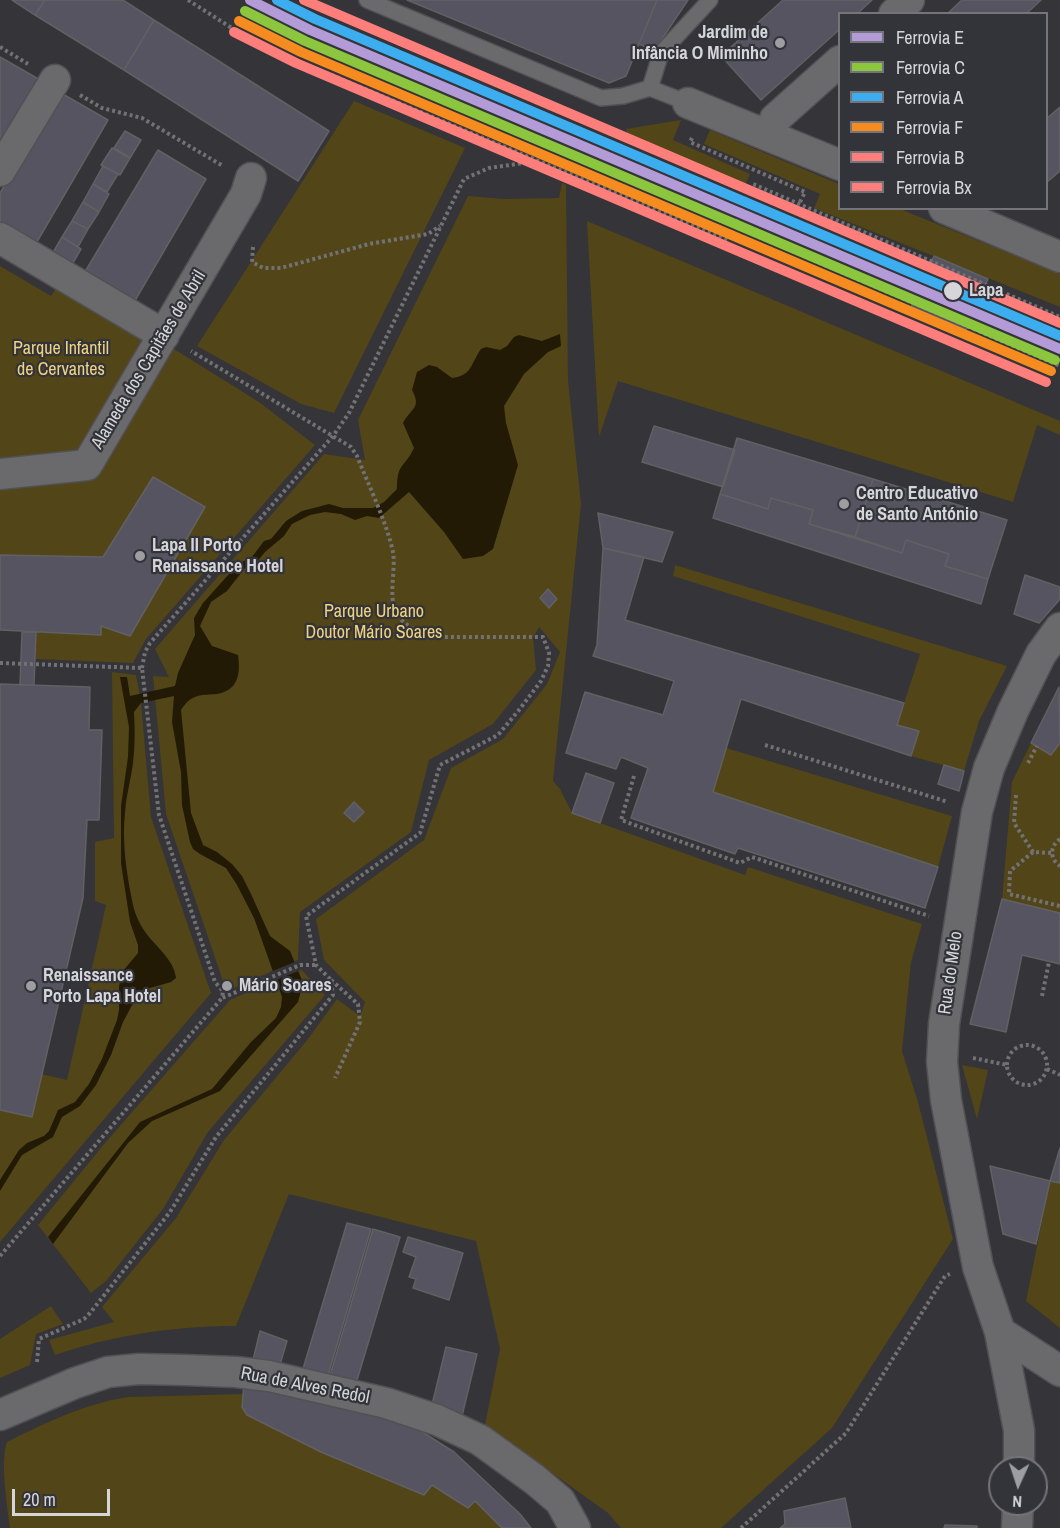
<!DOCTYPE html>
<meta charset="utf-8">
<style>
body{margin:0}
#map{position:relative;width:1060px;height:1528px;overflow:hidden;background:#343439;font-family:"Archivo Narrow",sans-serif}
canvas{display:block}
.legend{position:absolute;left:838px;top:12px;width:210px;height:198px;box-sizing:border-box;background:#33333a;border:2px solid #74747a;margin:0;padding:8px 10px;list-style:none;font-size:18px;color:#d6d6da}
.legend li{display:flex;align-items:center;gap:12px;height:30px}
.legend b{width:30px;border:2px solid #74747a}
.north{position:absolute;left:988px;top:1456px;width:60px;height:60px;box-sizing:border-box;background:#33333a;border:2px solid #74747a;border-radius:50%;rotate:183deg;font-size:16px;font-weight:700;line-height:24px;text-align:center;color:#d6d6da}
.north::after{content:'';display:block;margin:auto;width:21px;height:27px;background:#9d9da2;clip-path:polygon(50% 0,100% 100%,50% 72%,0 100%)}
.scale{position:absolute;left:12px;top:1489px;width:98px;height:27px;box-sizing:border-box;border:3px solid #d6d6da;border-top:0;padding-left:8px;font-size:18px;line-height:21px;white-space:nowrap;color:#d6d6da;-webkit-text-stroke:4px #33333a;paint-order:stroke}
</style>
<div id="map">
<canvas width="1060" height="1528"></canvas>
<ul class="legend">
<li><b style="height:8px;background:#b39bd8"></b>Ferrovia E</li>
<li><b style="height:8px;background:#8bc63e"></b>Ferrovia C</li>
<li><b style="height:8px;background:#3caeef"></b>Ferrovia A</li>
<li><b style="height:8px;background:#f68b1f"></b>Ferrovia F</li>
<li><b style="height:8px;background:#fe7e7b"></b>Ferrovia B</li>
<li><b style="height:8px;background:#fe7e7b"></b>Ferrovia Bx</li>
</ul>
<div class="north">N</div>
<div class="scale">20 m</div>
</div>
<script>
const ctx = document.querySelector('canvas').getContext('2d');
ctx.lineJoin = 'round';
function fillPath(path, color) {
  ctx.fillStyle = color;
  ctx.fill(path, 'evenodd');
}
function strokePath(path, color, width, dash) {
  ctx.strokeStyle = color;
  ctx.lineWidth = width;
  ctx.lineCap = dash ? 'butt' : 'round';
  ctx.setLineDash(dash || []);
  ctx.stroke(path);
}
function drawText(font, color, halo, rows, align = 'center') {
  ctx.font = font + ' "Archivo Narrow",sans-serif';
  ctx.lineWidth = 4.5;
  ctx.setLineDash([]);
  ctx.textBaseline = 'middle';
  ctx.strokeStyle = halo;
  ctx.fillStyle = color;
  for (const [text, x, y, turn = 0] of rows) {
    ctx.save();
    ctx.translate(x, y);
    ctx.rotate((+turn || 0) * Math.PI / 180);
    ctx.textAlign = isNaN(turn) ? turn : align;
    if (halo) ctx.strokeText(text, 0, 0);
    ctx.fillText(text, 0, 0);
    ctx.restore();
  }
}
const green = new Path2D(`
 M354,101L465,148L334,413L301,404L197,346Z
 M681,120L673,140L750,174L743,190L629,143L626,129Z
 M710,130L839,184L840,208L900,209L1060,274V307L814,208L820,194L704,144Z
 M562,183L566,185L568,380L581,504L553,781L560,789L572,813L745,875L748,867L922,924L911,962L902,1051L918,1102L953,1239L832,1428L721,1528H621L608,1513L485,1425L500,1349L476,1241L289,1194L236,1326C175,1326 113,1335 55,1355L49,1340L114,1322L102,1307L176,1218L224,1140L308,1039L337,999L360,1016L365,1002L324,960L316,919L424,840L451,768L503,739L547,684L560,652L539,627L533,638L536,670L493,724L429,760L411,832L300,912L298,960L234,988L223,981L166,814L153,676L169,677L155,649L324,454L365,460L358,420L468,196L504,199L559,198Z
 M587,221L1060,421V435L1037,425L1013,502L618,381L599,437Z
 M0,266L51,296L58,285L144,339L76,453L0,461Z
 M174,349L259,402L315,445L146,639L133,663L36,659V632L101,634V626L130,635L204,506L153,477L103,557L0,555V485L98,475Z
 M675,565L1007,666L979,721L964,771L911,756L919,731L897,725L920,654L673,576Z
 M112,672L136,675L141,703L151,817L211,993L0,1242V1110L32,1117L41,1074L67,1080L106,905L95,901V842L114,838Z
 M1031,743L1051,755L1060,743V913L1002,899L1012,782Z
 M726,748L952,816L938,867L713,792Z
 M301,969L325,995L208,1132L163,1209L106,1281L91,1293L38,1225L105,1143L230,1000Z
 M962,1065L988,1070L977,1119Z
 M1050,1181L1060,1183V1328L1026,1301Z
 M51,1306L63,1324L36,1334L30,1365L0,1378V1339Z
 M243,1394L416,1428L454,1452L520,1514L531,1528H10C7,1505 0,1462 7,1442C47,1422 84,1404 128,1397Z`);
const water = new Path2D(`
 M560,334L561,346L548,352L524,374L504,406L506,423L518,465L493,549L483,556L463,559L444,532L409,492L379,518L367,516L355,520L341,514L325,512L310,515L292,524L284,536L265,552L255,564L245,568L227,591L211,602L200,626L212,646L238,655C240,669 240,686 224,692C215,696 204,693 195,697C189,699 185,704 181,710L191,813L203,845L217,852L232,864L242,876L251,894L270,936L290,951L303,983L298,1002L220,1091L152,1121L128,1143L53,1244L48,1237L140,1122L212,1089L251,1042L276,1018L281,1007L282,997L275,977L254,918L237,885L226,868L200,854L193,849L190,842L182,805L181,772L172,722L174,696L141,703L134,712C135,729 135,746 133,763C131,779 126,796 125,813C122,841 126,871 132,900C134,913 140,926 149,937C159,949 174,961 176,978L171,982L143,990L138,994L123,1022L111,1055L96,1085L80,1106L62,1117L53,1137L22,1155L0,1191V1180L19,1150L27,1143L44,1136L49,1131L58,1110L75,1102L89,1084L102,1059L117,1020L119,1010V986L123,971L138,953V945L130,922L121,863V806L128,757L129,727L120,677H127L130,696L175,686L178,673L195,635L194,618L203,603L238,564L252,557L264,541L271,539L286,521L302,511L329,504L343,508H373L384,502L397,489C397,462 404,469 414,448L403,423C411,408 422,408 412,390L417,372L429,365L437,367L452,378C472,376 471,363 481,349L486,347L500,350L507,346L514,337L519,335L542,341Z`);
const pier = new Path2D(`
 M297,961L301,970L274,981L270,972Z`);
const building = new Path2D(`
 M12,0H45L35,15Z
 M45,0H123L154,20L124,70L35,15Z
 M407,0H657L626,76L609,83Z
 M657,0H688L654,51L639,44Z
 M783,0H872L857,14H840V29L761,100L721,56Z
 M962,0H1041L1026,14H947Z
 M154,20L329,131L298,181L124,70Z
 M0,57L42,81L0,151Z
 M61,93L108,120L34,247L0,226V193Z
 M1060,107V171L1046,183V119Z
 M125,131L141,140L130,158L114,148Z
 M112,148L130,158L120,175L101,165Z
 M158,150L206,179L133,304L83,275Z
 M103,166L118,174L107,192L93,184Z
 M93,184L109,194L99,212L83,202Z
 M83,202L99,212L88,229L72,221Z
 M72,221L88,229L78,247L62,237Z
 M62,237L81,249L70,268L51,256Z
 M934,256L988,279L984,288L930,264Z
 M915,298L970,321L966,330L911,307Z
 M654,426L735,450L723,487L642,462Z
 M737,438L873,479L855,537L809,524L813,510L771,498L768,509L720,494Z
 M153,477L205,507L130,636L101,626V635L0,630V555L103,557Z
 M873,479L1007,520L988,579L945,566L949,554L906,540L902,553L855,537Z
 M720,494L768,509L771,498L813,510L809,524L902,553L906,540L949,554L945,566L988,579L981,604L713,518Z
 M598,513L673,532L662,562L603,548Z
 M603,548L644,557L625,620L904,703L897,725L919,731L911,756L741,699L713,792L938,867L925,908L738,848L735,854L631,818L648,768L621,757L616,769L566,753L585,692L663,715L674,681L593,656L597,645Z
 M1025,575L1060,587V599L1039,623L1014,614Z
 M548,589L557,599L549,608L540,598Z
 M22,632H36L34,685H20Z
 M0,684L90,687L89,730H102L99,820H87L83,898L32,1117L0,1110Z
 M1059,687L1060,743L1051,755L1031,743Z
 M944,765L964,771L959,791L938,784Z
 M586,773L614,783L600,823L572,813Z
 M354,802L364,812L354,822L344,813Z
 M1002,899L1060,913V964L1022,955L1006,1032L970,1024Z
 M1060,1148V1183L1050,1181Z
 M990,1166L1050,1181L1036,1244L1003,1234Z
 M347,1223L371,1229L327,1379L302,1372Z
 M373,1229L400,1237L355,1387L329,1379Z
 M408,1237L463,1253L449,1300L413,1288L416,1279L409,1277L416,1257L403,1252Z
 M260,1331L287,1341L279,1368L253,1360Z
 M446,1347L477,1354L462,1416L431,1409Z
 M244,1383L354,1406L416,1428L454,1452L520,1514L531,1528H502L475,1501L468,1508L432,1485L424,1495L321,1452L247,1415L242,1407Z
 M845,1498L851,1528H780L785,1524L784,1511Z
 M945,1525L977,1526V1528H944Z`);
const path = new Path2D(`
 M188,0L238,32L276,52L729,240L753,184L1060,317
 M0,47L28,64
 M80,95L102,108L142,118L223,166
 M692,138L690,142L805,192L799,204
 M736,227L1060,366
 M253,247L252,262L263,268H281L369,244L428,234L440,226
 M0,663L142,668L159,815L215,982L223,991L222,998L300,965H316
 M142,668L145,652L150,643L333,436L349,413L464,179L489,168L538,161
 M765,745L948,802
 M1028,763L1037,746
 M634,776L621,820L740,863L752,857L929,916
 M1016,795L1014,823L1033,852
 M1060,839C1049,847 1050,859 1060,866
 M1051,853L1033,852L1010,871L1009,894L1060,906
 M331,980L358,1004L360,1022L335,1078
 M1042,996L1049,962
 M1007 1065a20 20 0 1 1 40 0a20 20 0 1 1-40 0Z
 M973,1058L1007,1065
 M1047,1069L1060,1075
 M0,1256L222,998
 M37,1362L39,1339L84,1319L90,1313L170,1212L216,1137L333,995L331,980L316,965L306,916L420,833L440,765L498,735L519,710L541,681L548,666L549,653L543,637H439C423,634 404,628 396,612C388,595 396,570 393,552C387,523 368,484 357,456L351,447L191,351
 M741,1528L846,1433L945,1276L950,1274`);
const lane = new Path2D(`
 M367,0L601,98L623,96L650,88L688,103
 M650,88L661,53L710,0`);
const street = new Path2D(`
 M894,14L909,0
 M688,103L840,165
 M775,119L840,61
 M0,171L55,80
 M944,208L1060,257
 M0,238L164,335
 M0,474L87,465L246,194L251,178
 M1000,1332L1060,1371
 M0,1415L75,1383L108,1372L139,1369L184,1370L236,1372L269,1376L386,1403L437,1420L480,1440L534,1479L560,1501L575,1528
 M1019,1468V1430L1000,1332L978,1267L946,1100L942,1062L944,1024L977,812L989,768L1013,711L1041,654L1060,628
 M1017,1528L1018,1504`);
const rail1 = new Path2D(`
 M250,0L310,30L1060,349`);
const rail2 = new Path2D(`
 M245,11L305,41L1055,360`);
const rail3 = new Path2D(`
 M277,0L315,19L1060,336`);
const rail4 = new Path2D(`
 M239,21L301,52L1051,371`);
const rail5 = new Path2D(`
 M304,0L1060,323`);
const rail6 = new Path2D(`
 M234,32L296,63L1046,382`);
const markers = [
 [780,43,6,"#9d9da2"],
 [953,291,10,"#d6d6da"],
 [844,504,6,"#9d9da2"],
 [140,556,6,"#9d9da2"],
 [31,986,6,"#9d9da2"],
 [227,986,6,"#9d9da2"]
];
const poiNames = [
 ["Jardim de",768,33,"right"],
 ["Infância O Miminho",768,54,"right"],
 ["Centro Educativo",856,494],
 ["de Santo António",856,515],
 ["Lapa II Porto",152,546],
 ["Renaissance Hotel",152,567],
 ["Renaissance",43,976],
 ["Porto Lapa Hotel",43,997],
 ["Mário Soares",239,986]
];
const stopNames = [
 ["Lapa",969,291]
];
const parkNames = [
 ["Parque Infantil",61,349],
 ["de Cervantes",61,370],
 ["Parque Urbano",374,612],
 ["Doutor Mário Soares",374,633]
];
const streetNames = [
 ["Alameda dos Capitães de Abril",149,360,-59],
 ["Rua do Melo",951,973,-82],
 ["Rua de Alves Redol",305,1386,11]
];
fillPath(green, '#524517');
fillPath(water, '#221a05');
fillPath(pier, '#343439');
fillPath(building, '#555460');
strokePath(building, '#616164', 1.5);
strokePath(lane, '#515155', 18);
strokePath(street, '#515155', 33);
strokePath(path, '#727275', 4, [3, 3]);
strokePath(lane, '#6a6a6d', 15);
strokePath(street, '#6a6a6d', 30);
strokePath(rail1, '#b39bd8', 10);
strokePath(rail2, '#8bc63e', 10);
strokePath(rail3, '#3caeef', 10);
strokePath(rail4, '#f68b1f', 10);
strokePath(rail5, '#fe7e7b', 10);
strokePath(rail6, '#fe7e7b', 10);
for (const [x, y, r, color] of markers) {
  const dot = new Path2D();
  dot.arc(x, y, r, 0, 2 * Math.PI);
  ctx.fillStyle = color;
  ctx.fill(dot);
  strokePath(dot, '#33333a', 2);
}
drawText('bold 18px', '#d6d6da', '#33333a', poiNames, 'left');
drawText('bold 18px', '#d6d6da', '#33333a', stopNames, 'left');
drawText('18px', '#efd37f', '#33333a', parkNames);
drawText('18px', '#d6d6da', '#33333a', streetNames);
</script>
